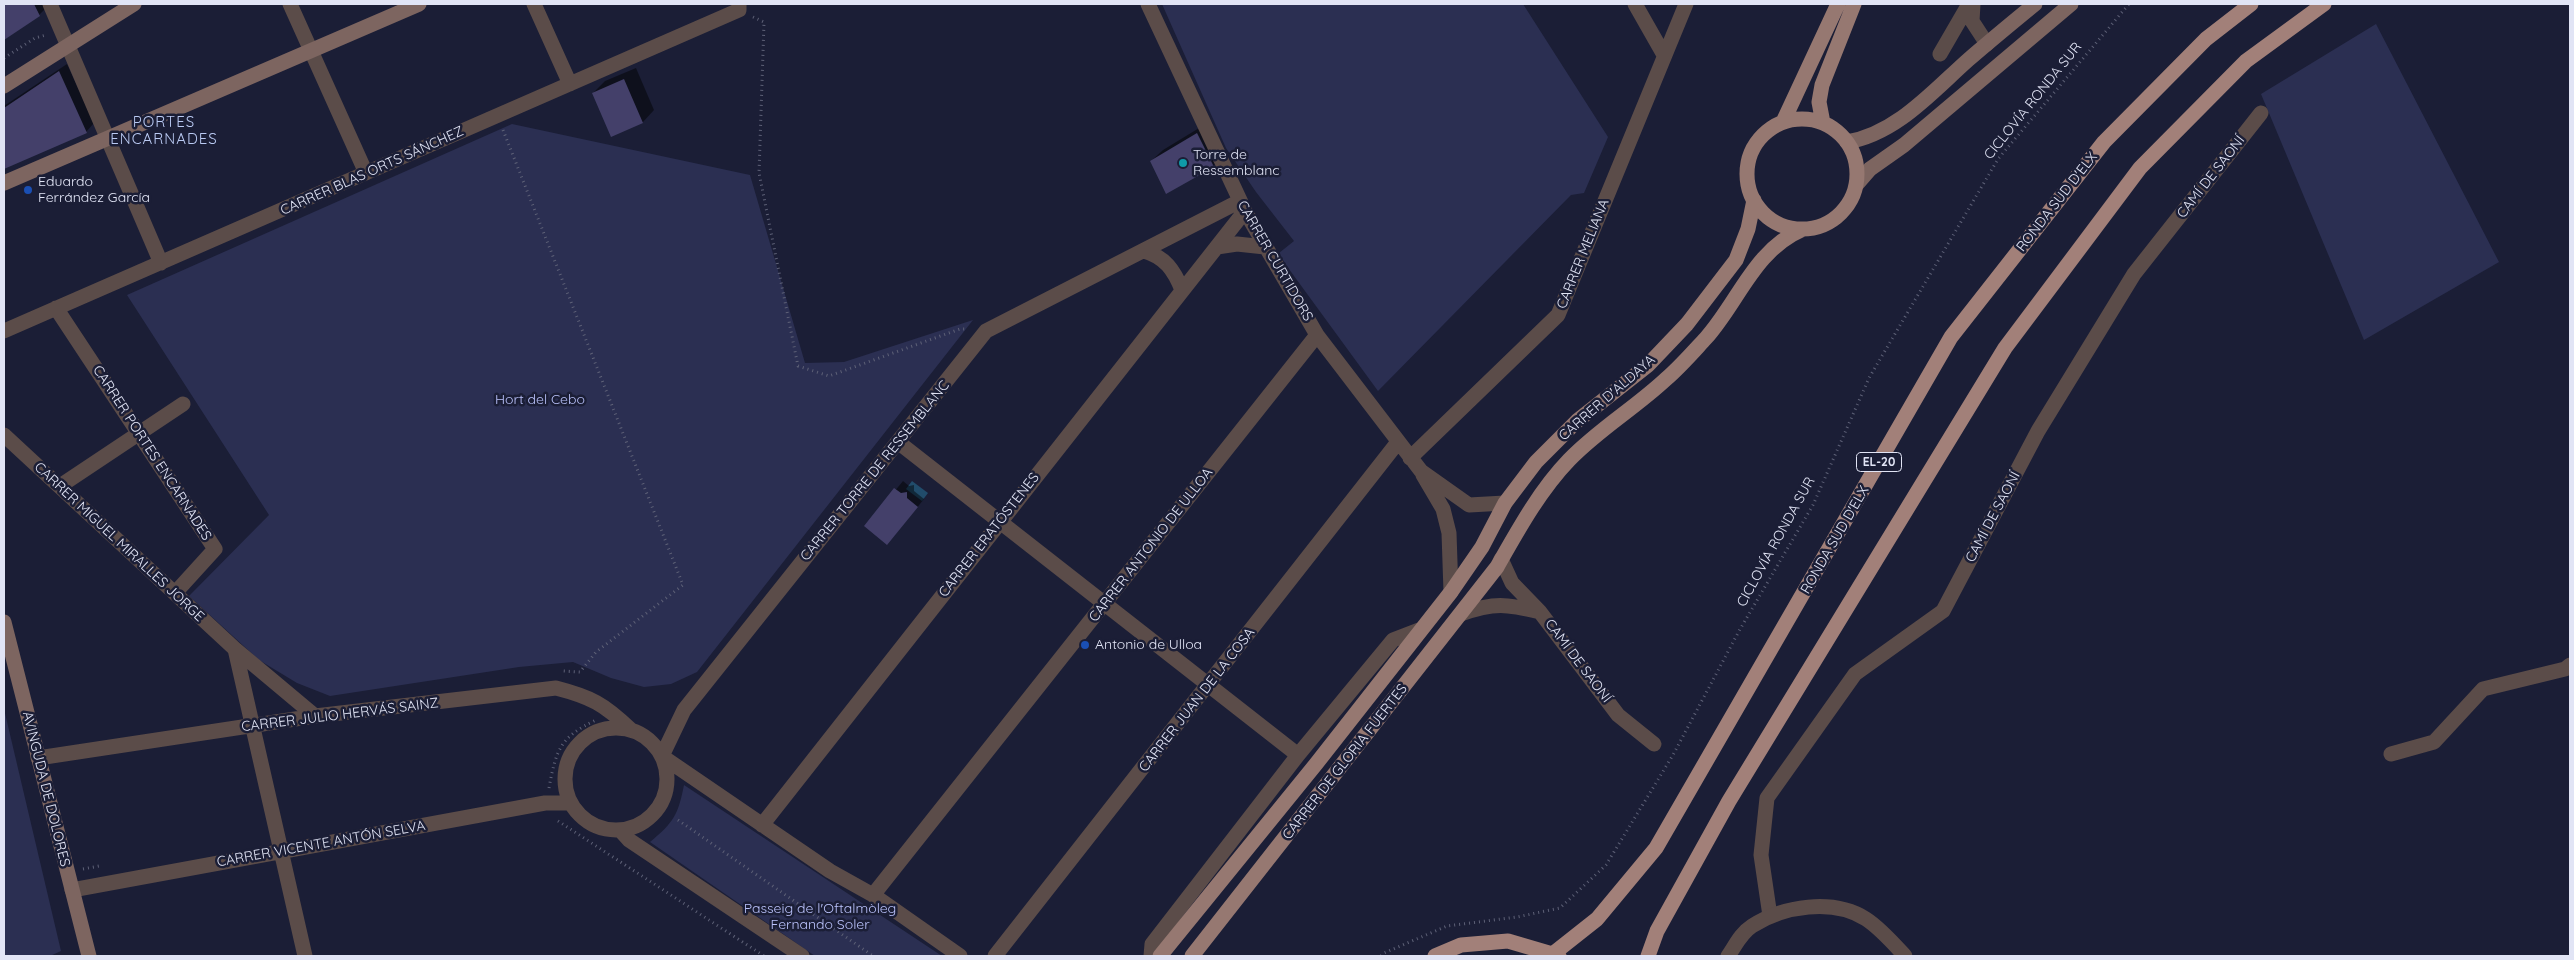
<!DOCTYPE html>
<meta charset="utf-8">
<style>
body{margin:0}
#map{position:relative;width:2574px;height:960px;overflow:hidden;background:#1b1e36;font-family:Quicksand,sans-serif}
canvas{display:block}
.frame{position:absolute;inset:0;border:5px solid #e1e4f5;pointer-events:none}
</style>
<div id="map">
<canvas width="2574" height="960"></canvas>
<div class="frame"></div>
</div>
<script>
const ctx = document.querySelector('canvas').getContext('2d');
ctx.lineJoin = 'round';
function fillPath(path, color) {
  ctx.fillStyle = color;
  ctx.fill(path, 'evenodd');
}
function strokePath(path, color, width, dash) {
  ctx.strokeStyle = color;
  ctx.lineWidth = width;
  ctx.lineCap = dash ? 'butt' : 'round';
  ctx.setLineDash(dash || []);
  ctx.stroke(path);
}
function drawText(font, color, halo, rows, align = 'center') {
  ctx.font = font + ' Quicksand,sans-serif';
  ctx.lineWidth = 5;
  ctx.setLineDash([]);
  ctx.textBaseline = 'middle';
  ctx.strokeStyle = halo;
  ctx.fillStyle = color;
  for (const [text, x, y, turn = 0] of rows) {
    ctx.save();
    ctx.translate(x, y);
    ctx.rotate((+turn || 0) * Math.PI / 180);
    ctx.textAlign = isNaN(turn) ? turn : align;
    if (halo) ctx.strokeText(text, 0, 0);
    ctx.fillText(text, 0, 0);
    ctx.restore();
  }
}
const green = new Path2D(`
 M1162,4H1523L1608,137L1584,193L1571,195L1378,391L1286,265L1279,253L1294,241L1256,192L1226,148Z
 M2376,24L2499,262L2364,340L2261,94Z
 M512,124L750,175L805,363L844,362L973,320L697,672L671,684L644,687L611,678L573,662L519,667L330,696L297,683L259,660L189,596L269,515L127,295Z
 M4,709L61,951L50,956H4Z
 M684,785L942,956H815L650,842C674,822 678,815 684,785Z`);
const water = new Path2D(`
 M912,481L928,493L922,501L906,489Z`);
const shadow = new Path2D(`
 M4,4H50L39,15L4,38Z
 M67,64L94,123L86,132L4,168V106Z
 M636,68L654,110L643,122L612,135L593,93L605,81Z
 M1209,122L1225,155L1213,166L1151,161L1163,150Z
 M903,481L909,486L914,485V491L924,499L894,536L866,526Z`);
const building = new Path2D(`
 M4,4H34L40,16L4,40Z
 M59,71L87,133L4,169V108Z
 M624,79L643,123L611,137L592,93Z
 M1197,133L1214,167L1166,194L1150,161Z
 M894,488L901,493L907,492V498L918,507L887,545L864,526Z`);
const path = new Path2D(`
 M753,17L764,22L759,173L798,366L829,376L960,329H967
 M4,58L35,38L46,35
 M503,130L683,585L596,652L580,672L563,671
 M549,788C556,750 560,737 596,720
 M678,820L873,956
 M558,821L764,956
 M83,869L99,866
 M1381,956L1384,953L1447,926L1517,917L1560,908L1606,865L1673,755L1739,631L1813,505L1869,378L1998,159L2129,4`);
const minor = new Path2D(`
 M50,4L161,263
 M290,4L366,173
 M534,4L570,84
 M1148,4L1245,211L1317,335L1421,471L1469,505L1505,503
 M1635,4L1664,55
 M1973,4L1972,21L1987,44
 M1940,54L1969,4
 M1217,247L1237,244L1265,247
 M1144,251C1165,257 1174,270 1182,290
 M56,308L215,549L175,593
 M4,331L739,10V4
 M4,435L235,649L315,716
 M898,442L1298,755
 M1410,458L1558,315L1686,4
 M1423,475L1443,509L1449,533L1451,592
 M60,486L183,404
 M1501,559L1512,583L1540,612L1618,715L1654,744
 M1461,614C1494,602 1507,604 1540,612
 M235,649L305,956
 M565 779a51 51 0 1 1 102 0a51 51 0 1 1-102 0Z
 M2391,754L2434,742L2483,689L2565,669L2570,665
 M662,756L684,710L986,331L1240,201
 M663,757L830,871L873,895L960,956
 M38,758L315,716L556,688C591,697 604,704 630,729
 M762,825L1245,211
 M620,830L629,840L802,956
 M72,890L545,803H571
 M873,895L1317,335
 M1770,916L1761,855L1767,798L1855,674L1943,611L2038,431L2134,274L2261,113
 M995,956L1398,442
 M1151,956L1152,944L1298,755L1393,640L1419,630`);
const tertiary = new Path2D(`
 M1728,956C1735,946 1741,933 1752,926C1783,906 1833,898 1866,919C1880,928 1894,944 1905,956`);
const secondary = new Path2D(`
 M4,86L134,4
 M1847,142C1896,134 1932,92 1968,60C1990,41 2013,22 2035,4
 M4,183L419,4
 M1857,184L1870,169L1904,145L2071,4
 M4,622L89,956`);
const primary = new Path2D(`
 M1747 174a55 55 0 1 1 110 0a55 55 0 1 1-110 0Z
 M1783,122L1838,4
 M1823,123L1819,102L1822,85L1854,4
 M1160,956L1316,764L1451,592L1482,547L1505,503L1536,462L1577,421L1648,365L1687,324L1736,260L1748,229L1754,200
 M1192,956L1497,567C1518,530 1540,490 1569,460C1599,429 1635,408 1666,379C1680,367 1693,352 1706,338C1739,301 1754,250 1803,229`);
const trunk = new Path2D(`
 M1554,953L1597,919L1656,848L1951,337L2104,142L2206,39L2251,4
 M1435,956L1461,945L1508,941L1559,956
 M1648,956L1657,931L1729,801L2005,348L2140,168L2246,61L2324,4`);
const markers = [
 [1183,163,5,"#0f9aa8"],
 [28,190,5,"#1a4fb4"],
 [1085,645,5,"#1a4fb4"]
];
const shields = [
 [1879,462,45]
];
const shieldNames = [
 ["EL-20",1879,462]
];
const streetNames = [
 ["CICLOVÍA RONDA SUR",2033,101,-51],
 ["CARRER BLAS ORTS SÁNCHEZ",372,171,-24],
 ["CAMÍ DE SAONÍ",2211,177,-52],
 ["RONDA SUD D'ELX",2057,202,-52],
 ["CARRER MELIANA",1583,254,-68],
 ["CARRER CURTIDORS",1275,261,60],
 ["CARRER D'ALDAYA",1607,398,-41],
 ["CARRER PORTES ENCARNADES",152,453,57],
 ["CARRER TORRE DE RESSEMBLANC",875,471,-51],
 ["CAMÍ DE SAONÍ",1993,517,-62],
 ["CARRER ERATÓSTENES",989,535,-52],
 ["RONDA SUD D'ELX",1835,540,-60],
 ["CARRER MIGUEL MIRALLES JORGE",119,542,43],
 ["CICLOVÍA RONDA SUR",1776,542,-61],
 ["CARRER ANTONIO DE ULLOA",1151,545,-52],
 ["CAMÍ DE SAONÍ",1578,661,53],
 ["CARRER JUAN DE LA COSA",1197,700,-52],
 ["CARRER JULIO HERVÁS SAINZ",340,715,-7],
 ["CARRER DE GLORIA FUERTES",1345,762,-52],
 ["AVINGUDA DE DOLORES",46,789,76],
 ["CARRER VICENTE ANTÓN SELVA",321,844,-10]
];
const poiNames = [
 ["Torre de",1193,155],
 ["Ressemblanc",1193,171],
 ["Eduardo",38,182],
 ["Ferrández García",38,198],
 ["Antonio de Ulloa",1095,645]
];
const parkNames = [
 ["Hort del Cebo",540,400],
 ["Passeig de l'Oftalmòleg",820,909],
 ["Fernando Soler",820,925]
];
const neighbourhoodNames = [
 ["PORTES",164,122],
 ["ENCARNADES",164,139]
];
fillPath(green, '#2b2f52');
fillPath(water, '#214c6b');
fillPath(shadow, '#0007');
fillPath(building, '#44406a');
strokePath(path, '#5e6177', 3, [1, 4]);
strokePath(minor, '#5b4c49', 15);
strokePath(tertiary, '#5b4c49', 15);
strokePath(secondary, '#7d6560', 15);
strokePath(primary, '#967871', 15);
strokePath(trunk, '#a28079', 15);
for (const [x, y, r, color] of markers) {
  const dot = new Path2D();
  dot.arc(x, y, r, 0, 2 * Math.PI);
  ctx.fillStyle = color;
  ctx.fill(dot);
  strokePath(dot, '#1b1e36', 2);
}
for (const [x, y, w] of shields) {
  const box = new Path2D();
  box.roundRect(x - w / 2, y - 9.5, w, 19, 4);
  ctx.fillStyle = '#1b1e36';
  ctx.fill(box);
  strokePath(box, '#e1e4f5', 1);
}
drawText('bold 12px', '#e1e4f5', null, shieldNames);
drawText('14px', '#e1e4f5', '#1b1e36', streetNames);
drawText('14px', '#e1e4f5', '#1b1e36', poiNames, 'left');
drawText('14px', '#bac2fb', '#1b1e36', parkNames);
ctx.letterSpacing = '1px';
drawText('15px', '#bacaf3', '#1b1e36', neighbourhoodNames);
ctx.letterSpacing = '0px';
</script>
